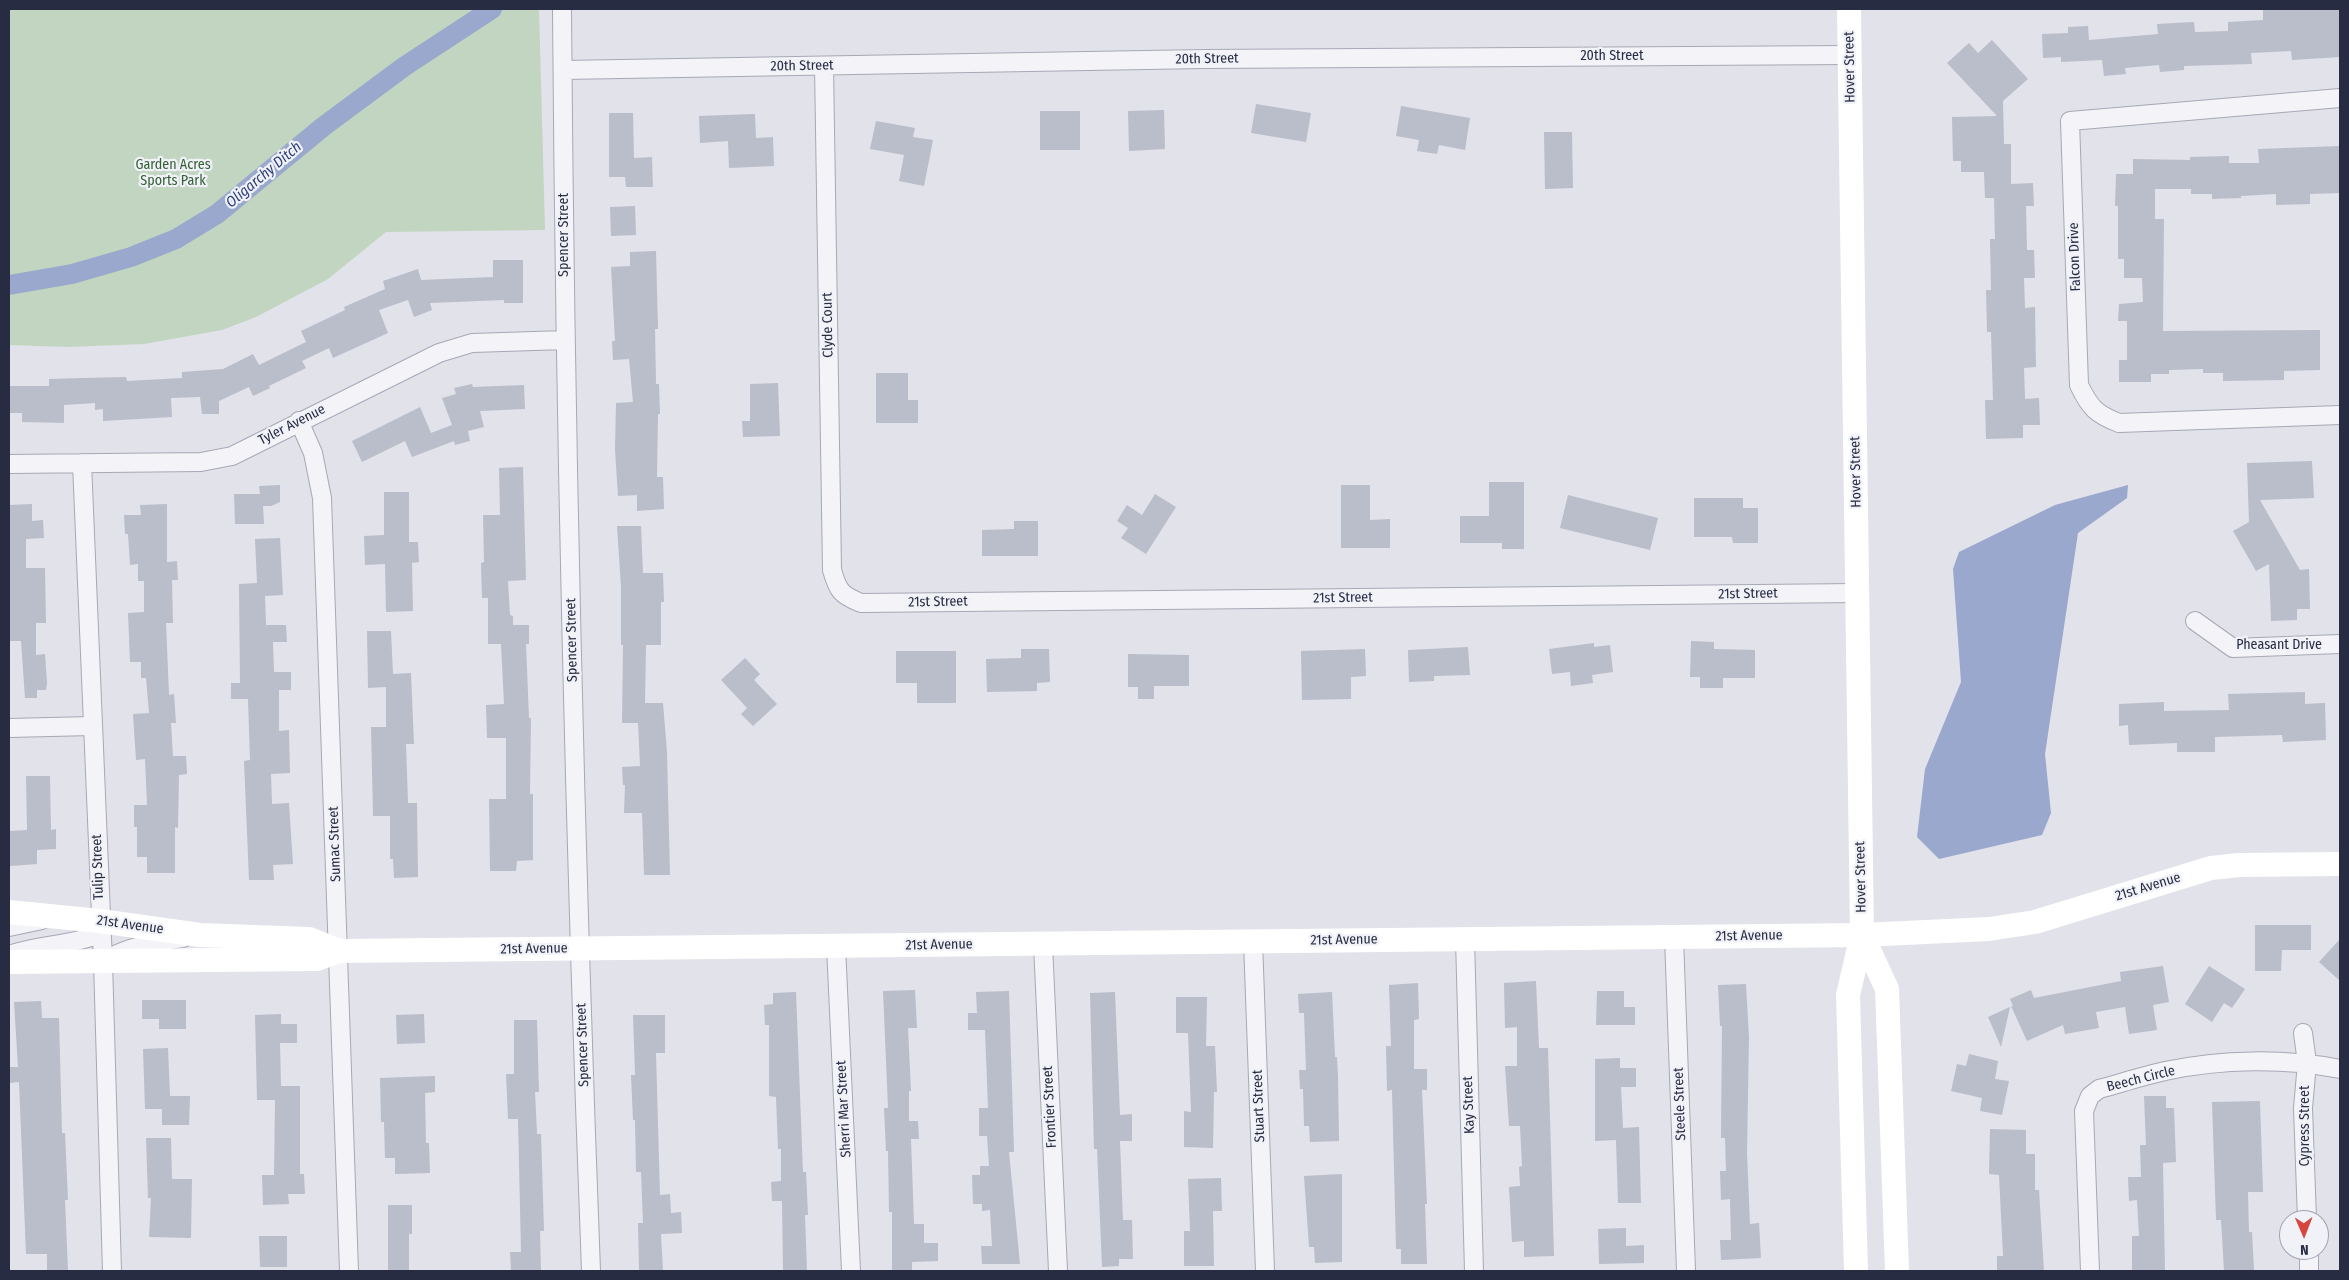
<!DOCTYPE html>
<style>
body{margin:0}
#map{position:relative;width:2349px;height:1280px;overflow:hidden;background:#e1e2ea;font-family:"Fira Sans Condensed",sans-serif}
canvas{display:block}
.frame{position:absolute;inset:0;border:10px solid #282c43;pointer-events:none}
.north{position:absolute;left:2279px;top:1210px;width:50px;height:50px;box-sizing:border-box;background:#f0f2f7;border:1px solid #a0a3af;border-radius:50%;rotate:179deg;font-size:14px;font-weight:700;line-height:20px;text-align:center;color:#282c43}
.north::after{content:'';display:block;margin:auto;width:18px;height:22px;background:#d7463e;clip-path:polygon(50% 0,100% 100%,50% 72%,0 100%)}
</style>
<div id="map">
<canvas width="2349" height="1280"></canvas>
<div class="frame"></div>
<div class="north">N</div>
</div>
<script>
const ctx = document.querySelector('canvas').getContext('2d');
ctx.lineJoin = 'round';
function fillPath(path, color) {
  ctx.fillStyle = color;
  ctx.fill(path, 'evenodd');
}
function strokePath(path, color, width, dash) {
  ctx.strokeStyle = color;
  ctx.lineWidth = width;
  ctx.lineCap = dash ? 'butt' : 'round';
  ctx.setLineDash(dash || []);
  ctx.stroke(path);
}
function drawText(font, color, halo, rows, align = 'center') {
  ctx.font = font + ' "Fira Sans Condensed",sans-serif';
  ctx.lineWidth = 4.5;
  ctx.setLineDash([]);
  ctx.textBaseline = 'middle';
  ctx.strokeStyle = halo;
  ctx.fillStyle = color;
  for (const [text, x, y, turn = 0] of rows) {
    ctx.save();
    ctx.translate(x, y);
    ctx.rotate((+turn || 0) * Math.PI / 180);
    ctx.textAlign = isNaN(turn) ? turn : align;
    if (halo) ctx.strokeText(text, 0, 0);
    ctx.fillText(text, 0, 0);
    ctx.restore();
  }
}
const green = new Path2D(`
 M9,9H539L545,230L386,232L328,279L256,317L222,330L144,344L69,347L9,345Z`);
const water = new Path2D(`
 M2128,485L2127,498L2078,533L2045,754L2051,813L2042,835L1939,859L1917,837L1925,769L1961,682L1953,569L1959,552L2055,505Z`);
const canal = new Path2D(`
 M9,285L72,274L131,257L176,239L217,214L324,126L405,66L492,9`);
const building = new Path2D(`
 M2263,9H2340V57L2292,60L2291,51L2251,53L2252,64L2184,66V70L2160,72L2159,65L2125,68L2126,74L2104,76L2102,60L2061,62V57L2043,58L2042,34L2068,33V27L2088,26L2089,40L2158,34L2157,24L2194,22L2195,32L2228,31V22L2263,20Z
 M1992,40L2028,79L2003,101L2004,144H2011V184L2033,183L2034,206H2026L2027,250H2034L2035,278H2024L2025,308L2035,307L2036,367L2024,368L2025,399L2039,398L2040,425H2023V438L1986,439L1985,400H1993L1991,332H1987L1986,290H1991L1990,239H1995L1994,198H1985L1984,172H1961V161H1953L1952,117L1997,116L1947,63L1969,43L1978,53Z
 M1256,104L1311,113L1306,142L1251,133Z
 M1401,106L1470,118L1465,150L1439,145L1437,154L1417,151L1419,140L1396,136Z
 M1164,110L1165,149L1129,151L1128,111Z
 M1040,111H1080V150H1040Z
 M609,113H633L634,158L652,157L653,187H626L625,177H609Z
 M755,114L756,138L773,137L774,166L729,168L728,141L700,143L699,116Z
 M876,121L915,128L913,137L933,140L924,186L899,181L904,155L870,149Z
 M1544,132H1572L1573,188L1545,189Z
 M2340,146V193L2310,194V204L2276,205V194L2241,196V198L2212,199V194H2191V189H2155V219H2164L2163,331L2320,330V370L2284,371V380L2223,381V373H2203V369L2169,370V374H2151V382H2119V360H2127V321H2118L2119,304L2143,302L2142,278H2124V259H2118V206H2115L2116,174H2133V159L2190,160V157L2229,156V163H2259L2258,149Z
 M635,206L636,235L611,236L610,207Z
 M656,251L658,329H655L656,384H659L660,414H658L657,477H663L664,509L637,511V495L618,496L615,450L616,403L633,402L629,359L613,360L612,341H615L611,267L630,266V252Z
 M493,260H523V303H504V300L430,303L432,310L414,317L408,300L379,310L388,333L333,358L329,348L302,361L306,368L269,386L270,388L253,396L249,387L219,401V414H202L200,397L171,398L172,417L103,421V409L95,410V403L64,405V423L22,422V413H9V386H49V379L81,378L126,377L127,381L182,378V372L223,369L253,354L259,365L306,342L301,331L345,310L344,307L385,289L383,281L418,269L421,280L493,277Z
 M876,373H908V400H918V423H876Z
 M778,383L780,436L743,437L742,421H750V384Z
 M472,384L473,387L524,385L525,409L480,411L484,427L468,431L470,441L455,445L454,441L412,457L405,441L362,462L352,441L420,407L431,433L452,425L442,398L456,394L454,388Z
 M2312,461L2314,498L2260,500L2300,570L2309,569L2310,609H2297V620L2271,621L2269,564L2256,571L2233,531L2249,522L2247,463Z
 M523,467L526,580L508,581L510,615L513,616V625H529V644H526L529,718H531L530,794H533V860L517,861L516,871H490L489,799H506V738H487L486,705L504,704L501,644H488V598H482L481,563L484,562L483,515H500L499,468Z
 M1489,482H1524V549H1502V543H1460V516H1489Z
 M280,485V502L271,506H263L264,524H235L234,494H260L259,486Z
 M1341,485H1370V520L1390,519V548H1341Z
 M384,492H409V542H418L419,562L412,563L413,611L386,612L385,564L365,565L364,536L384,535Z
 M1155,494L1176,507L1146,554L1121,538L1128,528L1117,521L1127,505L1142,515Z
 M1568,495L1658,518L1650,550L1560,528Z
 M1694,498H1743V508H1758V543H1733L1732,537H1694Z
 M32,504V521L43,520L44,538L26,539V568H45L46,623H36V655L45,654L47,683L46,690H37V698H25L21,641H9V505Z
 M167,504V562L177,561L178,580H172L173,623H166L169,695L174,694L176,723H171L173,756H186L187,774L179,775L178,828L175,827V873H147V857H137V827H134V805H147L145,759L136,760L133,714L149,713L146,678H141V662H130L128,613L144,612V581H138V564L130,565L128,534H125L124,515H141L140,505Z
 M1014,521H1038V556H982V530L1014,529Z
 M617,526H641L643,573H663L664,602H661V645H646L645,703H663L667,752L670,875H644L642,813H624L625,785H623L622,767L640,766L638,723H622L623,645H621V587Z
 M280,538L283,595L265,596L266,625H286L287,642H273L274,672H291V690H279V731L289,730L290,773L271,774L272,804L289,803L293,864L273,865L274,880H249L244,761L250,760L248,699H231V683H240L239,584L257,583L255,539Z
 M367,631H391L393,674L411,673L414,744H406L408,803H417L418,877L394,878L393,859H390V816H373L371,727H386V687L368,688Z
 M1691,641L1714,642V649L1755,650V678H1723V688H1700V677H1690Z
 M1594,643V647L1610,645L1613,672L1592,675L1593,683L1571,686L1570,672L1552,674L1549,649Z
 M1468,647L1470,675L1434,676V681L1409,682L1408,650Z
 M1021,649H1049L1050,682L1037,683V691L987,692L986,659L1021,658Z
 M1365,649L1366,676L1351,677V699L1302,700L1301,651Z
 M896,651H956V703H917V683H896Z
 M1128,654L1189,655V686H1154V699H1138V687H1128Z
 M745,658L760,674L754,680L777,704L753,726L741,714L747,708L721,680Z
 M2305,692V704L2325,703L2326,740L2283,742L2282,735L2215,737V752H2177V743L2129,745L2128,725L2119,726V704L2164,702V711L2229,710L2228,694Z
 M26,776H50L51,830L56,829V849L37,850V864L10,866L9,831L27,830Z
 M2255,925H2311V950H2282L2281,971H2255Z
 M2340,939V981L2319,962Z
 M2163,966L2169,1002L2153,1005L2157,1030L2129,1034L2125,1007L2096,1012L2099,1028L2065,1034L2063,1025L2027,1041L2011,1006H2013L2010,999L2031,990L2034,998L2121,981L2120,972Z
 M2209,966L2245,989L2232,1008L2224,1003L2212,1022L2185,1004Z
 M1536,981L1539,1048H1548L1554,1256L1524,1257V1241L1512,1242L1509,1187L1520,1186L1519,1167L1522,1166L1520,1126H1509L1505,1066H1517V1027L1505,1028L1504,983Z
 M1418,983L1419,1019L1414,1020V1069H1427V1090H1422L1427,1204H1425L1427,1264H1401V1249H1396L1392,1090L1387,1091L1386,1046H1391L1389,985Z
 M1746,984L1749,1037L1747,1153L1750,1224L1759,1223L1761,1258L1721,1260L1720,1240H1731L1730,1199L1721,1200L1720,1171H1726L1725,1138H1721L1722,1026H1720L1718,985Z
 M915,990L917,1028H908L911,1091H909V1121H918L919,1139H911L914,1224H924V1243H938V1261L912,1262V1270H892V1212H889L888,1151H886L884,1108H888L883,991Z
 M1009,991L1014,1152H1009L1020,1264H982L981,1246H992L990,1210L982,1211V1204H973L972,1175H980V1166H989L987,1136H979V1108H988L985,1030H968V1013H977L976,992Z
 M1597,991H1624V1007H1635V1025H1596Z
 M796,992L803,1172H806L808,1215H805L807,1271H783L782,1201H772L771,1182L781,1181V1149H778L776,1097L769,1096V1025H765L764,1005L773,1004V993Z
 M1115,992L1120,1115L1132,1114V1141H1120L1123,1220H1132L1133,1259H1119V1266L1102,1267L1097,1149H1094L1090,993Z
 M1332,992L1335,1057H1337L1338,1076L1339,1141L1310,1142L1309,1126H1304L1303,1089H1300L1299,1070H1306L1304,1013H1299L1298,994Z
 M1176,997H1207L1206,1046H1215L1217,1092H1214L1213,1148L1184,1147V1111L1191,1112L1188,1033H1176Z
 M142,1000H186V1029H159V1019H142Z
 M41,1001L42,1018H59L62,1133H65L68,1200H65L68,1271H47V1254H26L19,1082L10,1083L9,1067H18L14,1002Z
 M2010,1007L2001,1047L1988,1017Z
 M281,1014V1024H297V1043H280L281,1086H300V1174H304L305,1194H288L289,1204L263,1205L262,1175H274L275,1100H257L255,1015Z
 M424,1014L425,1043L397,1044L396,1015Z
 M633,1015H665V1053H656L660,1195L670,1194L671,1213L681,1212L682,1233L661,1234L663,1271H639L638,1223H643L641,1172H636L635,1120H633L631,1075H635Z
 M514,1020H537L539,1092H535L537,1134H541L544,1231H540L541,1271H511L510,1252H521L518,1119H508L506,1074H514Z
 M168,1048L170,1096H190L189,1125H162V1109H145L143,1049Z
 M1969,1054L1998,1061L1995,1079L2009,1081L2002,1115L1980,1111L1982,1098L1951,1091L1957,1064L1966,1066Z
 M1620,1058V1068H1636V1087H1621L1623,1128L1639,1127L1641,1203H1618L1616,1140L1595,1141V1059Z
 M435,1076V1092L425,1093L426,1143H429L430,1173L395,1174V1158H385L384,1122H381L380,1078Z
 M2144,1096H2166V1108H2174L2176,1162L2163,1163L2165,1271H2132V1236H2139L2137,1200L2129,1201L2128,1177H2141L2140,1145H2146Z
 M2260,1101L2263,1192H2248L2249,1232H2252L2254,1271H2224L2221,1220H2216L2212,1102Z
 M1990,1129L2026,1130V1154H2035V1190H2039L2044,1271H1997V1256H2003L1999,1175L1989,1174Z
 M146,1138H171L172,1179H192L191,1238L149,1237L151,1198H148Z
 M1342,1174V1262L1315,1263L1314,1247H1309L1304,1176Z
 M1221,1178L1222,1211H1213L1214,1266H1184V1231H1190L1188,1179Z
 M388,1205H412V1234H409V1271H388Z
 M1626,1228V1246L1644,1245V1263L1599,1264L1598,1229Z
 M259,1236H287V1267H260Z`);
const street = new Path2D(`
 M562,9C565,430 575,851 591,1271
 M824,66L832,570C838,591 841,595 861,603L1857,593
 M563,70L1204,59L1850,55
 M2340,98L2070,121L2079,385C2090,408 2096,414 2119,423L2340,415
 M299,421L313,453L322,498L349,1271
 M82,463L103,962L112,1271
 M9,464L201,462L232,456L439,353L472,343L565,340
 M2195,621L2233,648L2340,644
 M9,728L92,726
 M9,927L42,920
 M1674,937L1686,1271
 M1465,939L1474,1271
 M1253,941L1265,1271
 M1043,944L1058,1271
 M836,946L851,1271
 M9,955C39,944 72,946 101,933
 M109,958C132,946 157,941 183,938
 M2303,1033L2307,1063L2303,1108L2307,1220
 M2309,1250V1271
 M2090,1271L2084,1111L2090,1096L2099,1089C2121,1083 2143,1076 2165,1071C2222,1059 2284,1058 2340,1069`);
const secondary = new Path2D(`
 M1849,9L1862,935L1848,995L1856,1271
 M9,912L100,921L200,935L309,939L339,951
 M1862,935L1887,989L1897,1271
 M9,962L317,959L339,951L1862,935L1989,929L2035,922L2211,868L2239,865L2340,864`);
const streetNames = [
 ["20th Street",1612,56],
 ["20th Street",1207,59,-1],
 ["20th Street",802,66,-1],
 ["Hover Street",1850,67,-91],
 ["Spencer Street",564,235,-90],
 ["Falcon Drive",2075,257,-92],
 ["Clyde Court",828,325,-91],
 ["Tyler Avenue",292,425,-27],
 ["Hover Street",1856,472,-91],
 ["21st Street",1748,594,-1],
 ["21st Street",1343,598,-1],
 ["21st Street",938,602,-1],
 ["Spencer Street",572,640,-91],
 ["Pheasant Drive",2279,645],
 ["Sumac Street",335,844,-92],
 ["Tulip Street",98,867,-92],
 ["Hover Street",1861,877,-91],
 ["21st Avenue",2148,887,-17],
 ["21st Avenue",130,925,8],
 ["21st Avenue",1749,936,-1],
 ["21st Avenue",1344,940,-1],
 ["21st Avenue",939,945,-1],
 ["21st Avenue",534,949,-1],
 ["Spencer Street",583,1045,-92],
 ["Beech Circle",2141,1079,-14],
 ["Steele Street",1680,1104,-92],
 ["Kay Street",1469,1105,-92],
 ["Stuart Street",1259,1106,-92],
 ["Frontier Street",1050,1107,-93],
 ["Sherri Mar Street",844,1109,-93],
 ["Cypress Street",2305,1126,-90]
];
const parkNames = [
 ["Garden Acres",173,165],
 ["Sports Park",173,181]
];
const waterNames = [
 ["Oligarchy Ditch",264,175,-40]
];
fillPath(green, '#c2d5c1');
fillPath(water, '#99a8cc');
strokePath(canal, '#99a8cc', 20);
fillPath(building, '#babdca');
strokePath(street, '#a6a8b5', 20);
strokePath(street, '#f4f4f8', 18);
strokePath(secondary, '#fff', 24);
drawText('14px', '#282c43', '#f0f2f7', streetNames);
drawText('14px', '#346035', '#f0f2f7', parkNames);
drawText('italic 15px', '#2f417a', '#f0f2f7', waterNames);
</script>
